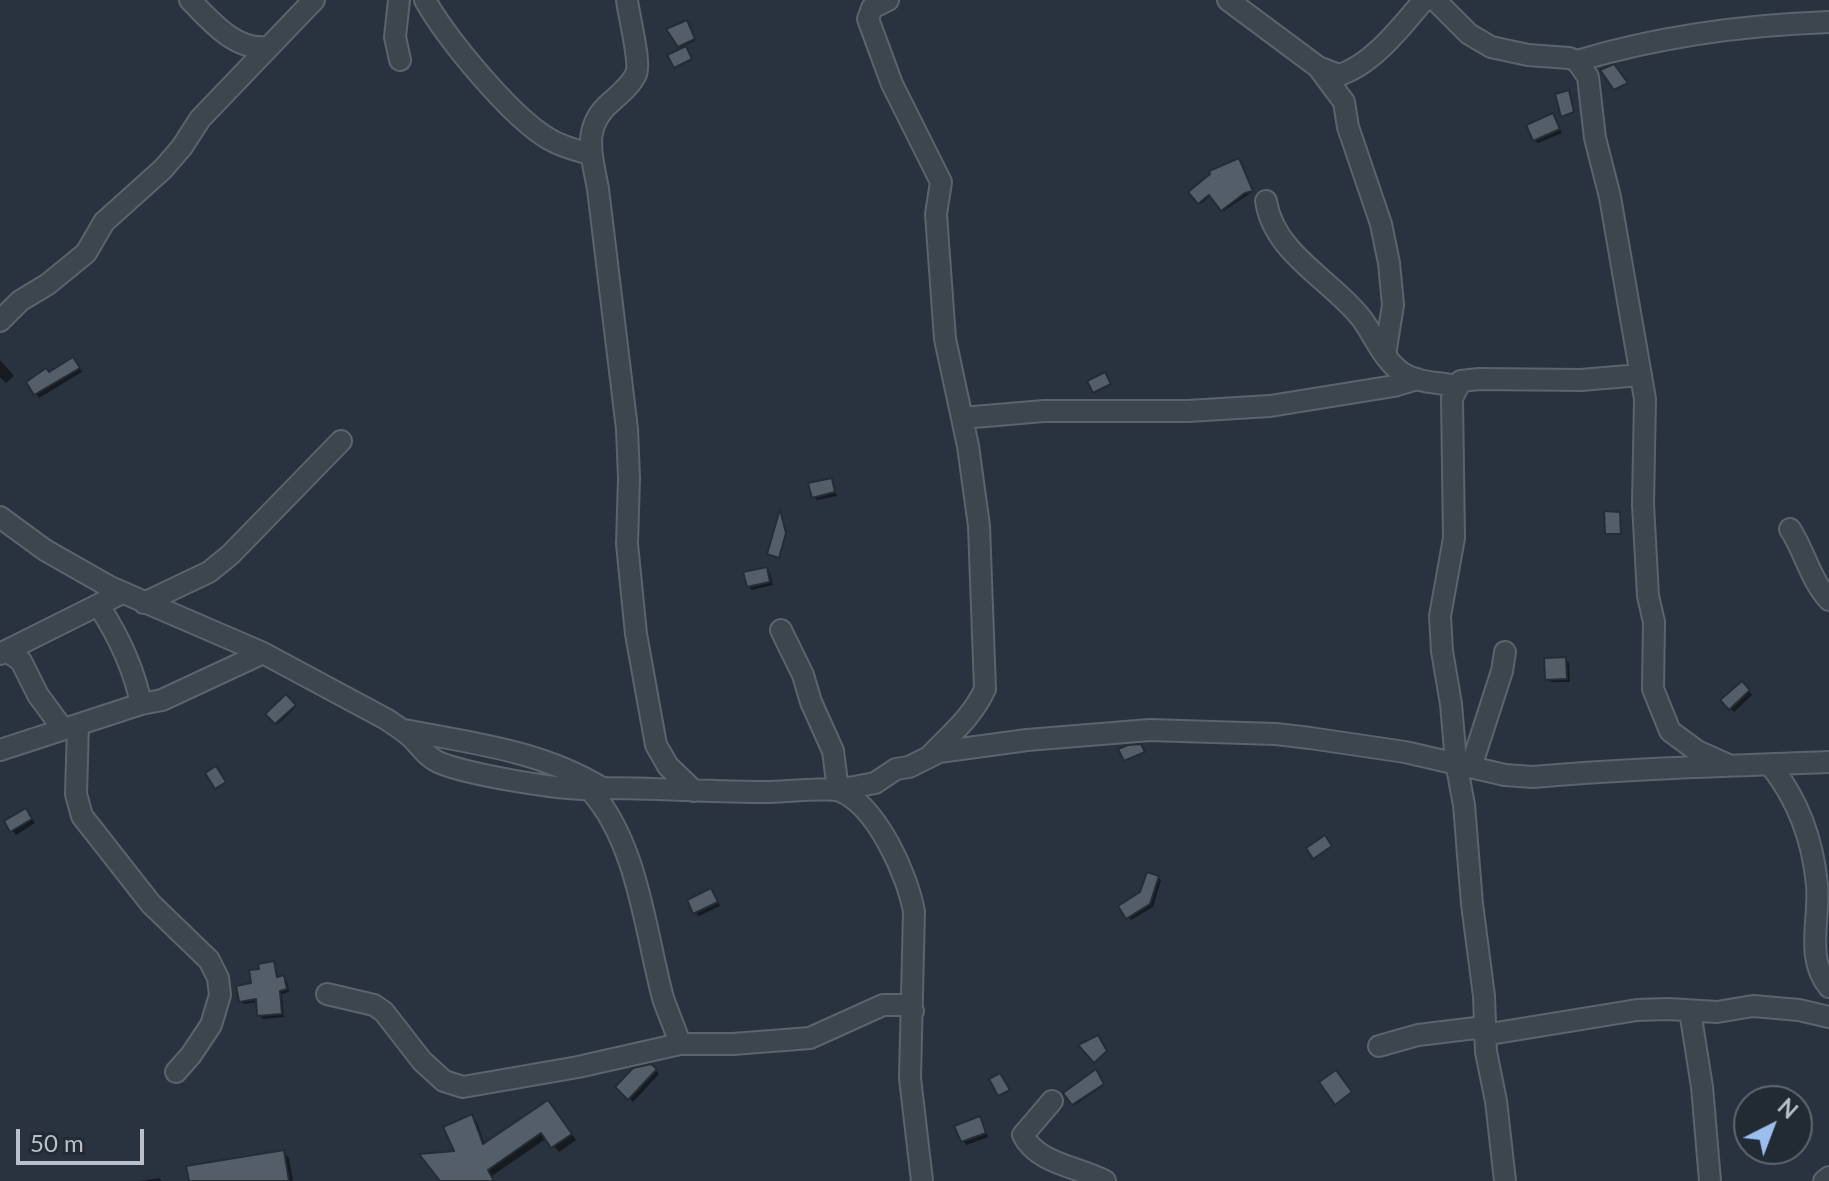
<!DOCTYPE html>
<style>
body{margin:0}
#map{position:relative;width:1829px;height:1181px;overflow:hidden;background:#29333f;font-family:Lato,sans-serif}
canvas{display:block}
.north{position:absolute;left:1733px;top:1085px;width:80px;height:80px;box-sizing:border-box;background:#222a34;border:2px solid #5f6670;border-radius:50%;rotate:42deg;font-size:22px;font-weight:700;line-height:32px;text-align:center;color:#bac0c9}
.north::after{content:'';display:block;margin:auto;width:28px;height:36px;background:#9bbeed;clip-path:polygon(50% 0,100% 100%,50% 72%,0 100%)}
.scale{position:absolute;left:16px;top:1129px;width:128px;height:36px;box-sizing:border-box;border:4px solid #bac0c9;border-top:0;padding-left:10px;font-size:24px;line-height:28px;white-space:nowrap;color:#bac0c9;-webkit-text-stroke:6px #222a34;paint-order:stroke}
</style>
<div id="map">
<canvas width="1829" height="1181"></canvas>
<div class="north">N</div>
<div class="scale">50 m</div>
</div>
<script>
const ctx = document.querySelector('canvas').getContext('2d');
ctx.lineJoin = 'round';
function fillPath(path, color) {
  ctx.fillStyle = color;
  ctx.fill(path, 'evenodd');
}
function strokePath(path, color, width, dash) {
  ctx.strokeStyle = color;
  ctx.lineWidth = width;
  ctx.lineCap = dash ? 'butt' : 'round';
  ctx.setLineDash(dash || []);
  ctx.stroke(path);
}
const shadow = new Path2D(`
 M688,23L695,41L683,46L692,60L676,68L683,49L680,45Z
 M1553,116L1562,133L1538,143L1534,140Z
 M1240,162L1252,192L1224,211L1211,195L1201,204L1191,192Z
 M0,360L14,376L6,383L0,377Z
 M76,363L82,372L39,398L29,383Z
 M831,480L837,496L817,500L814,496Z
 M766,569L770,573L773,585L752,590L748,586Z
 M1565,659L1569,663L1570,682H1551L1547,679Z
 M1741,683L1752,695L1734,712L1723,700Z
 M286,697L296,707L278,724L268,714Z
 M29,814L35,823L16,835L6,822Z
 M1158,877L1161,880L1153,907L1131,920L1121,907L1142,894Z
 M714,894L720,906L699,916L695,913Z
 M273,964L279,978L284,977L287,981L289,992L282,994L284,1017L263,1019L259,1015L258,1002L244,1004L241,1001L261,970Z
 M651,1066L659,1074L633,1102L618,1087Z
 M1095,1071L1104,1085L1075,1105L1066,1093Z
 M553,1108L576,1140L559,1152L547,1138L492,1176L495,1181H443L472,1117L477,1122L485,1145Z
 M979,1118L988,1137L967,1145L963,1141Z
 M283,1152L289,1158L293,1181H191Z
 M159,1178L162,1181H140Z`);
const building = new Path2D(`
 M687,20L695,39L678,47L666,29Z
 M686,46L692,59L674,68L667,55Z
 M1614,64L1628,83L1614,90L1600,70Z
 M1569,90L1574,112L1561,117L1555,94Z
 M1553,113L1560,129L1533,141L1526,125Z
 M1239,158L1253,191L1245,193L1221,211L1209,195L1198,204L1188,192L1210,174L1209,171Z
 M73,357L80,368L34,395L26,382L46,368L49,372Z
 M1105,372L1111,384L1093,393L1087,381Z
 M832,478L835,492L812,498L808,483Z
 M780,509L786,533L779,558L767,554Z
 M1604,511L1620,512L1621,534H1605Z
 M767,567L770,582L747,587L743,572Z
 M1566,657L1567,679L1545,680L1544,658Z
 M1742,681L1750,690L1729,710L1720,700Z
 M286,694L296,705L275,724L265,714Z
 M1141,744L1145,752L1124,761L1118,749L1128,745Z
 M216,766L226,782L215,789L205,773Z
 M26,808L32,819L10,832L4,821Z
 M1325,835L1332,846L1313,859L1306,848Z
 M1147,872L1159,876L1150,904L1126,919L1118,906L1140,892Z
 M711,888L718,902L693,914L687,900Z
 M274,961L277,977L284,975L287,989L280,991L282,1014L257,1016L256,999L239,1002L236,986L251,983L249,970L259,969L258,964Z
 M1098,1035L1107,1051L1094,1063L1078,1045Z
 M651,1064L657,1069L628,1100L615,1087L633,1068Z
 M1096,1069L1104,1084L1072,1105L1063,1093Z
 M1336,1070L1352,1092L1335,1105L1319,1082Z
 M1000,1073L1010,1090L998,1096L989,1079Z
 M548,1100L572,1134L551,1148L541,1133L488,1170L494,1181H440L419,1154L454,1151L443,1127L472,1114L483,1144Z
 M980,1116L986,1133L961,1142L954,1126Z
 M284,1150L289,1181H189L186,1166Z`);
const minor = new Path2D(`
 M190,0C211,21 235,51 267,47
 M399,0L395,37L400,60
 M425,0C447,39 511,117 549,139C562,147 576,150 590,154
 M627,0C629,18 641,61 636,74C631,85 619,95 611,102C581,127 592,156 598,189L627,429L629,478L627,544L636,634L656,745L668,766L694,791
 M888,0L872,8L868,19L892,84L941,182L936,214L945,339L968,446L979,526L985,689C973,716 951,734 931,755
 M1228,0L1318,67L1339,75C1372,65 1402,26 1424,0
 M1435,0L1469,34L1491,47L1528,55L1569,58L1577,61L1588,77L1595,138L1610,197L1645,399L1643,504L1648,596L1654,622L1653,689L1670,731L1697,751L1726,764
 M1577,61C1660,36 1743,25 1829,22
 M1318,67L1344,102L1348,127L1381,224L1389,263L1393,305L1385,355
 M1266,201C1274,254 1332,280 1362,319C1375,337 1383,359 1402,373C1418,383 1438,382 1456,386
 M0,321L20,301L48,284L86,253L104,222L163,169L182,147L200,119L314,0
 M962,418L1044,411H1188L1270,406L1394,386L1417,379
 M0,517L45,550L110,587L263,653L386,719C395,725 403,730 411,737C420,746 427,757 438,762C464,774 576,794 602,788C657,788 712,792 767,792C782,792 828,787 840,791C877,806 908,876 914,912L910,1078L922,1181
 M1790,529C1805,552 1810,579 1829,600
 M144,603L209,572L230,555L341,441
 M99,606C119,637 134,668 141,704
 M781,630L803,675L811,702L833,751L838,790L875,783L896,769L909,767L939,752L1027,740L1150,730L1276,734L1310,738L1405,752L1505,775L1533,777C1631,768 1730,766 1829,762
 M7,651L21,661L38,695L63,729
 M0,654L122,593
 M78,726L76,794L82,816L151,904L209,960L218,978L220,995L211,1025L191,1055L176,1072
 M404,730C472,743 542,751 602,788
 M0,750L141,704L162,700L263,653
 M1771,766C1798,800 1813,842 1817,885C1820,920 1805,958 1829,987
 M1471,767L1502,671L1505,652
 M590,790C638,843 645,931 663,998C668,1013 675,1028 680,1044
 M327,994L374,1005L384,1012L422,1061L444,1081L463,1087L578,1067L680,1044H733L810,1038L883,1005H904L913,1011
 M1690,1011L1702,1087L1710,1181
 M1484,1035L1637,1010L1668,1009L1717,1012L1753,1006L1799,1010L1829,1017
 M1379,1046L1418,1035L1484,1027
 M1052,1101L1023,1135C1037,1164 1080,1167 1105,1181
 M1505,1181L1496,1101L1486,1052L1484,996L1472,904L1464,805L1456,762L1451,704L1442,651L1440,616L1454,538L1452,398L1461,381L1479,379L1581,380L1640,375
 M1824,1181L1829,1177`);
fillPath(shadow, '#0007');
fillPath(building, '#535e69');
strokePath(building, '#242c36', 2);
strokePath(minor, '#5b636c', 24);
strokePath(minor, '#3d454f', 20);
</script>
